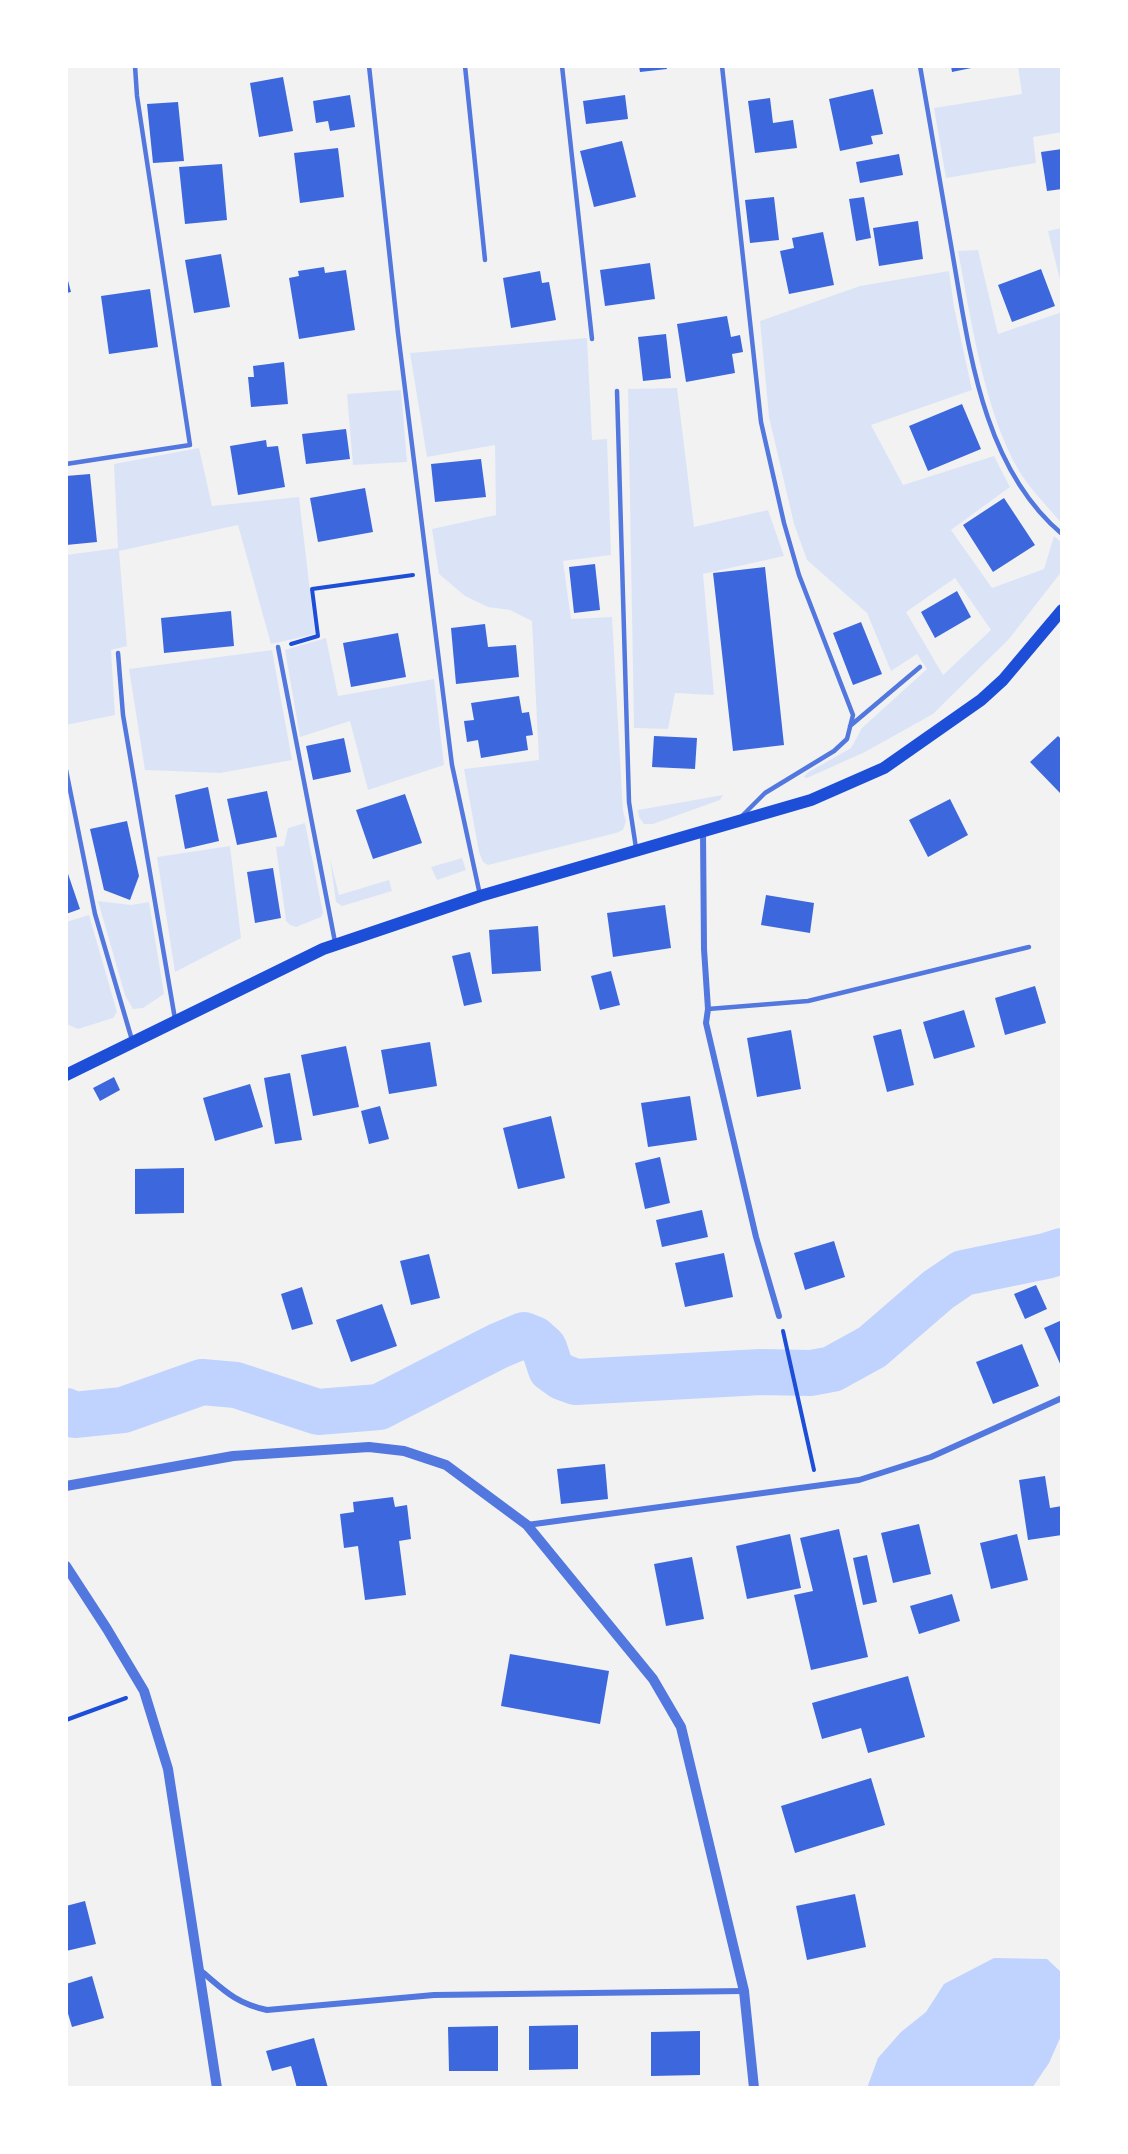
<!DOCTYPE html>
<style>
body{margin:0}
#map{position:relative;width:1128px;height:2154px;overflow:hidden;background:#f2f2f2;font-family:Roboto,sans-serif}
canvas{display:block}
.frame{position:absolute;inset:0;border:68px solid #fff;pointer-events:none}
</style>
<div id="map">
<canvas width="1128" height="2154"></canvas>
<div class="frame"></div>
</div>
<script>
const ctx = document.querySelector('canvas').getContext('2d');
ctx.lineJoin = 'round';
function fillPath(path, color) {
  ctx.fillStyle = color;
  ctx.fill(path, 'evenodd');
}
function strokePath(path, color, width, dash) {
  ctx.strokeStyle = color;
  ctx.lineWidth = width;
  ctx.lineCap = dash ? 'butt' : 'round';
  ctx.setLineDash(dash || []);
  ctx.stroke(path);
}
const green = new Path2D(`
 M1018,66H1062V132L1033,137L1036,163L946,178L934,108L1022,94Z
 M1062,228V288L1048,231Z
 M978,250L998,334L1062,312V524C1048,507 1031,490 1019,471C984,411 971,319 958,251Z
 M949,271L954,307L972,390L871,425L903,485L994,456L1010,487L951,530L992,588L1044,569L1054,536L1062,543V571L1009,639L933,714L865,752L807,778L804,777L807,773L851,748L862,728L927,669L917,654L891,671L867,613L807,560L794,524L769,417L760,321L860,286ZM955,578L991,630L943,675L906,612Z
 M587,338L592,440L607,439L611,555L563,561L571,619L612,617L623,811L626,821L623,830L616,833L488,865L483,862L479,852L464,769L539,760L532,621L510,610L488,607L465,596L439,574L432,529L496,515L495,445L427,457L410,353Z
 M677,388L694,527L768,510L784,556L703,574L714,695L675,693L668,729L634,728L628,389Z
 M401,390L407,462L353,465L347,394Z
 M199,448L212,506L299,497L315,634L271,644L238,525L119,551L127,646L111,650L115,715L66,725V555L118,548L114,464Z
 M326,638L338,696L434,679L444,765L368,790L350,721L300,737L285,650Z
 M272,650L292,760L220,773L145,770L129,669Z
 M723,795L720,800L653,824H644L639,817L638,810Z
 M305,823L323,913L321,917L296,927L290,925L286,921L276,847L284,846L288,828Z
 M230,846L241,938L175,972L157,857Z
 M462,858L466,870L437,880L431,867Z
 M330,859L339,895L389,880L392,891L342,906L336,902Z
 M98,901L131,905L149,902L164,994L143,1008L133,1009L125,995Z
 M89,915L117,1012L113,1018L78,1029L69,1025L66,1026V922Z`);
const water = new Path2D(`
 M994,1958L1047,1959L1062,1973L1060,2038L1049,2063L1032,2088H867L878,2058L901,2032L926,2012L944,1984Z`);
const river = new Path2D(`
 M66,1411L74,1415L123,1410L202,1382L236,1385L318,1412L379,1407L498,1346L524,1335L534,1339L544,1348L551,1369L562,1377L576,1382L761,1372L811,1373L832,1369L872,1347L938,1290L963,1273L1046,1256L1062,1251`);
const building = new Path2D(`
 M639,66H666L667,69L640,72Z
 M951,66H976V67L952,72Z
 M283,77L293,131L259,137L250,83Z
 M873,89L883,134L871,136L873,144L840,151L829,99Z
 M350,95L355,127L330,131L328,121L316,123L313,101Z
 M625,95L628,119L586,124L583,101Z
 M770,98L773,123L793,120L797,148L755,153L748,101Z
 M178,102L184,161L153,163L147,104Z
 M622,141L636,197L594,207L580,151Z
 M338,148L344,197L300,203L294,153Z
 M1062,149V189L1047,191L1041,152Z
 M899,154L903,175L860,183L856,162Z
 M222,164L227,220L185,224L179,167Z
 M774,197L779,240L750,243L745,200Z
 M864,197L871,238L856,241L849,199Z
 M918,221L923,259L879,266L873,228Z
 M823,232L834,285L789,294L780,251L794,248L792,238Z
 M221,254L230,307L194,313L185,260Z
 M650,263L655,299L605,306L600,270Z
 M324,267L325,273L346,270L355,330L299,339L289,278L299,276L298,271Z
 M1041,269L1055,306L1012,322L998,285Z
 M540,271L542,283L549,282L556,320L511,328L503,278Z
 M66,273L71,292L66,293Z
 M150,289L158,347L109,354L101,296Z
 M727,316L731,337L740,335L743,352L732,354L735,373L686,382L677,324Z
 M666,334L671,378L643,381L638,337Z
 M284,362L288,404L251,407L248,377H254L253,366Z
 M962,404L981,449L928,471L909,426Z
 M346,429L350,459L306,464L302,434Z
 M266,440L267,447L278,446L285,487L238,495L230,446Z
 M481,459L486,497L435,502L431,464Z
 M90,474L97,542L66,545V476Z
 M365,488L373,532L318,542L310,498Z
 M1004,498L1035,545L993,572L963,525Z
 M595,564L600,610L574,613L569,567Z
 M765,567L784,745L733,751L713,573Z
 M957,591L971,617L935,638L921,612Z
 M231,611L234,646L164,653L161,618Z
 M861,622L882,674L853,685L833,633Z
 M485,624L488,647L516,645L519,677L456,684L451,628Z
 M398,633L406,677L351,687L343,643Z
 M519,696L522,713L529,712L533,735L526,736L528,750L481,758L478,740L467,742L464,721L474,720L471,703Z
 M654,736L697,738L695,769L652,767Z
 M1058,736L1062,740L1061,794L1030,762Z
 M344,738L351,772L313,780L306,746Z
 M208,787L219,841L185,849L175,795Z
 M267,791L277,837L237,845L227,799Z
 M405,794L422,843L373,859L356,810Z
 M950,799L968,835L928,857L909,820Z
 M127,821L139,876L130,900L104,890L90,829Z
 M66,868L80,909L66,914Z
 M273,868L281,918L255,923L247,872Z
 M766,895L814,903L810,933L761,925Z
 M665,905L671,948L613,957L607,913Z
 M538,926L541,971L492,974L489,930Z
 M470,952L482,1002L464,1006L452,956Z
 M611,971L620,1005L600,1010L591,976Z
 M1035,986L1046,1023L1005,1035L995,998Z
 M964,1010L975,1047L934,1059L923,1022Z
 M901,1029L914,1085L887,1092L873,1036Z
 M791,1030L801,1089L757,1097L747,1038Z
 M430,1042L437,1086L389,1094L381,1050Z
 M346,1046L359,1107L313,1116L301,1055Z
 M290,1073L302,1140L275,1144L264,1078Z
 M114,1077L120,1090L100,1101L93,1088Z
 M250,1084L263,1127L215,1141L203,1098Z
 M690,1096L697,1140L648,1147L641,1103Z
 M380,1106L389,1139L369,1144L361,1111Z
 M551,1116L565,1178L518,1189L503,1128Z
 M660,1157L670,1203L645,1209L635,1163Z
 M184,1168V1213L135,1214V1169Z
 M702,1210L708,1237L662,1247L656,1220Z
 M834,1241L845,1277L805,1290L794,1253Z
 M724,1253L733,1297L685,1307L675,1263Z
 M429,1254L440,1298L411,1305L400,1261Z
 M1036,1285L1047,1309L1025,1319L1014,1294Z
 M302,1287L313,1324L292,1330L281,1294Z
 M382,1304L397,1346L351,1362L336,1320Z
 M1062,1320V1368L1044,1328Z
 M1022,1344L1039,1386L993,1404L976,1362Z
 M605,1464L608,1499L561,1504L557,1469Z
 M1045,1476L1050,1508L1062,1506V1535L1028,1540L1019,1480Z
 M393,1497L395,1507L407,1505L411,1539L399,1541L406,1595L365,1600L358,1546L344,1548L340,1514L354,1512L353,1502Z
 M919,1524L931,1574L893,1583L881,1533Z
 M839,1529L868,1657L811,1670L794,1595L813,1591L800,1538Z
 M790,1534L801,1588L747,1599L736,1546Z
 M1017,1534L1028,1580L991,1589L980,1543Z
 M867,1555L877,1602L863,1605L853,1558Z
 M692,1557L704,1619L666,1626L654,1564Z
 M952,1594L960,1621L919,1634L910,1606Z
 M510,1654L609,1671L600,1724L501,1706Z
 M908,1676L925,1737L868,1753L861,1728L822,1739L812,1703Z
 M871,1778L885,1825L795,1853L781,1806Z
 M855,1894L866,1947L807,1960L796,1906Z
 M85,1901L96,1944L66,1951V1906Z
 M92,1976L104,2018L72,2027L66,2007V1984Z
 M578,2025V2069L529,2070V2026Z
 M498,2026V2071H449L448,2027Z
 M700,2031V2075L651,2076V2032Z
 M314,2038L328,2088H297L291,2066L272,2071L266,2051Z`);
const path = new Path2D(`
 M291,644L318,636L312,589L413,575
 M783,1331L814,1470
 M66,1720L126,1698`);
const service = new Path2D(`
 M369,66L398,333L452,765L480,895
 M465,66L485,260
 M562,66L592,339
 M722,66L761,422L784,523L799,575L853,715L847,739L834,751L765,793L741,817
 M920,66C931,128 941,189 952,251C969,348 982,467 1062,534
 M617,391L629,802L636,848
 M66,464L190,445L137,96L135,66
 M278,647L335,942
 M118,653L123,715L175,1019
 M850,726L920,667
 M66,770L95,914L132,1040
 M708,1009L808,1001L1029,947`);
const minor = new Path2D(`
 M703,832L704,949L708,1009L706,1023L756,1237L779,1316
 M527,1525L859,1480L931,1457L1062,1398
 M200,1970C224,1990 235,2003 267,2010L434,1995L744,1991`);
const tertiary = new Path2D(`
 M66,1486L233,1456L369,1447L404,1451L446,1465L527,1525L653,1679L681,1727L744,1991L754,2088
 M66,1566L107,1629L144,1691L168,1769L217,2088`);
const secondary = new Path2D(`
 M66,1075L323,949L480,896L811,800L884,768L981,700L1003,680L1062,610`);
fillPath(green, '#dbe4f7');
fillPath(water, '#bfd3fe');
strokePath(river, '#bfd3fe', 46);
fillPath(building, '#3d67dc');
strokePath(path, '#1d4ed8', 4);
strokePath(service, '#5277de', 4.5);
strokePath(minor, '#5277de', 6);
strokePath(tertiary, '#5277de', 10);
strokePath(secondary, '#1d4ed8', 12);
</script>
